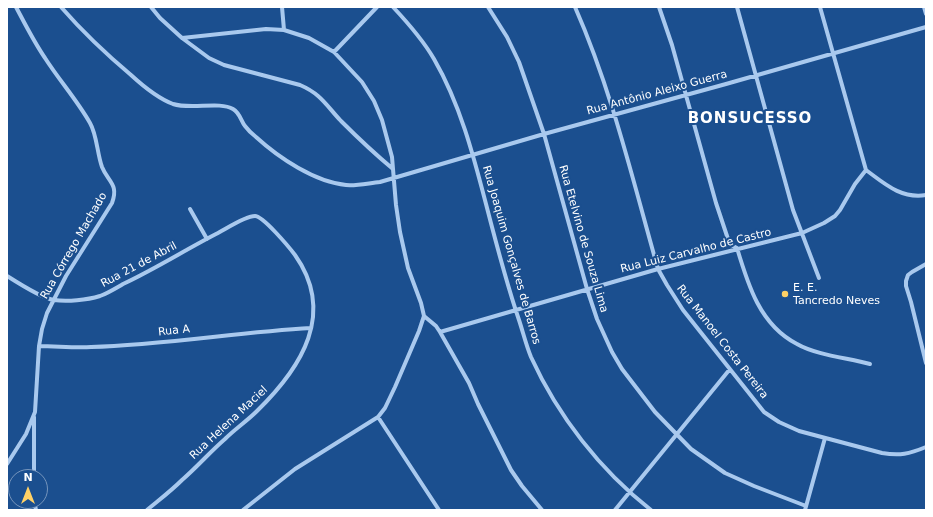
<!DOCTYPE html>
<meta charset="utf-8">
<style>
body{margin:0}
#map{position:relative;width:933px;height:517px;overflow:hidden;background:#1b4f8f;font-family:"DejaVu Sans",sans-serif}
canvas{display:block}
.frame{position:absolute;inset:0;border:8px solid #fff;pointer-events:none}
.north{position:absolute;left:8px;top:469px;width:40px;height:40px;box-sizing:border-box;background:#1b4f8f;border:1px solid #7695bc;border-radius:50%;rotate:0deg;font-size:11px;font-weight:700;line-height:16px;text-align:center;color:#fff}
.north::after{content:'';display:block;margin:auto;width:14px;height:18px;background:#ffd166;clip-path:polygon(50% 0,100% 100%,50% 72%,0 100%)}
</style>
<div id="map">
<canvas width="933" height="517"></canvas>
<div class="frame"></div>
<div class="north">N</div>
</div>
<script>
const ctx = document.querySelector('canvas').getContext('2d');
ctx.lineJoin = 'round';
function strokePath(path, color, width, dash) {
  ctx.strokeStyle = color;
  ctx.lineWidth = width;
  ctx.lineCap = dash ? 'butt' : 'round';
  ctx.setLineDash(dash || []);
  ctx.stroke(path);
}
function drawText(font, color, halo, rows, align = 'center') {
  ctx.font = font + ' "DejaVu Sans",sans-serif';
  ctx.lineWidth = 4;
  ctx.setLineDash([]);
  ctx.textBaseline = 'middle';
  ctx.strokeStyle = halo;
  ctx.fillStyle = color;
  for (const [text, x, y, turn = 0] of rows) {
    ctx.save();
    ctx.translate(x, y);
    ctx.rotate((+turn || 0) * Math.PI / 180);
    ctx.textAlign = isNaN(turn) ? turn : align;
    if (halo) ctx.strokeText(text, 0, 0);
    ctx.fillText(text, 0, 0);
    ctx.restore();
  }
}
const minor = new Path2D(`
 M61,7C82,31 106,54 131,75C143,86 157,98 173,104C191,110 219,101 233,109C240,113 241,121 245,126C248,130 252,134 256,137C279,158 315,182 346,185C357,186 369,183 380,182L544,134L726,84L926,27
 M151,7L160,18L182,38L266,29L284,30L309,38L334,52L362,82L374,101L382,120L392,157L396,205L400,232L408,268L421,303L424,316L419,331L395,387L385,408L378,417L295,469L243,510
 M282,7L284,30
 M393,7C408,23 423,40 434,59C460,104 473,154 486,204C496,243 506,282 519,320C523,332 526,345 531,357C558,416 600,470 651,510
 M488,7L507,37L519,62L544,134L587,289L597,319L612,352L622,369L655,412L691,449L725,473L754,486L806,506
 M575,7C612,91 633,181 658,269L667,285L683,310L764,412L779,422L799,431L882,453C900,456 909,454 926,447
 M659,7L672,45L716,203L728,239L731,245L737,248C748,285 760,325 797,344C816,355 848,358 870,364
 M737,7L793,210L819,278
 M820,7L866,170
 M924,7L926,14
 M182,38L209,58L224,65L300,85C321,94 326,105 341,121C358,138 375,154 393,169
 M334,52L377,7
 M866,170C885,184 901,199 926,195
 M190,209L207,239
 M926,264L912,272L908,275L906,281V286L911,302L926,363
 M7,276C18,283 43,299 54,300C67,302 87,300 100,296C108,293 116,288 123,284C155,269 185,250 216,234C226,229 245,216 255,216C263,216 289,247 295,255C336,313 302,367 257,411C247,421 235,429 225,439C210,452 197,467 182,480C171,491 159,500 147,510
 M424,316L436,326L440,332L469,383L478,404L511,470L522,486L542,510
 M440,332L658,269L802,233L824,223L835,216L840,210L855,184L866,170
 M39,346C56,346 74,348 91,347C165,345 238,332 311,328
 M378,417L439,510
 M7,464L26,434L35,412L39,346L42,329L47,313L66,276L112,203C119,184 108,182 102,167C97,153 97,135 90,123C77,100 59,80 45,58C34,42 25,24 16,7
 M34,477V417
 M34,501L36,510
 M615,510L730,369
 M805,510L825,438`);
const markers = [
 [785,294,4,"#ffd166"]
];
const streetNames = [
 ["Rua Antônio Aleixo Guerra",657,93,-15],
 ["Rua Etelvino de Souza Lima",583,239,74],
 ["Rua Córrego Machado",74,246,-60],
 ["Rua Luiz Carvalho de Castro",696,251,-14],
 ["Rua Joaquim Gonçalves de Barros",511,255,74],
 ["Rua 21 de Abril",139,265,-28],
 ["Rua A",174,331,-6],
 ["Rua Manoel Costa Pereira",722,342,52],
 ["Rua Helena Maciel",229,423,-43]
];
const poiNames = [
 ["E. E.",793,288],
 ["Tancredo Neves",793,301]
];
const districtNames = [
 ["BONSUCESSO",750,119]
];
strokePath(minor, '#a9c9ee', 4);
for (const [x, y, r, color] of markers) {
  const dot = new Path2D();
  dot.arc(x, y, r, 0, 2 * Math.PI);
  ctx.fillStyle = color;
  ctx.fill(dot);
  strokePath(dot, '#1b4f8f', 1.5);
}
drawText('11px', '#fff', '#1b4f8f', streetNames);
drawText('11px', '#fff', '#1b4f8f', poiNames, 'left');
ctx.letterSpacing = '1px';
drawText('bold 15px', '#fff', '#1b4f8f', districtNames);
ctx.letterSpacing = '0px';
</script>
